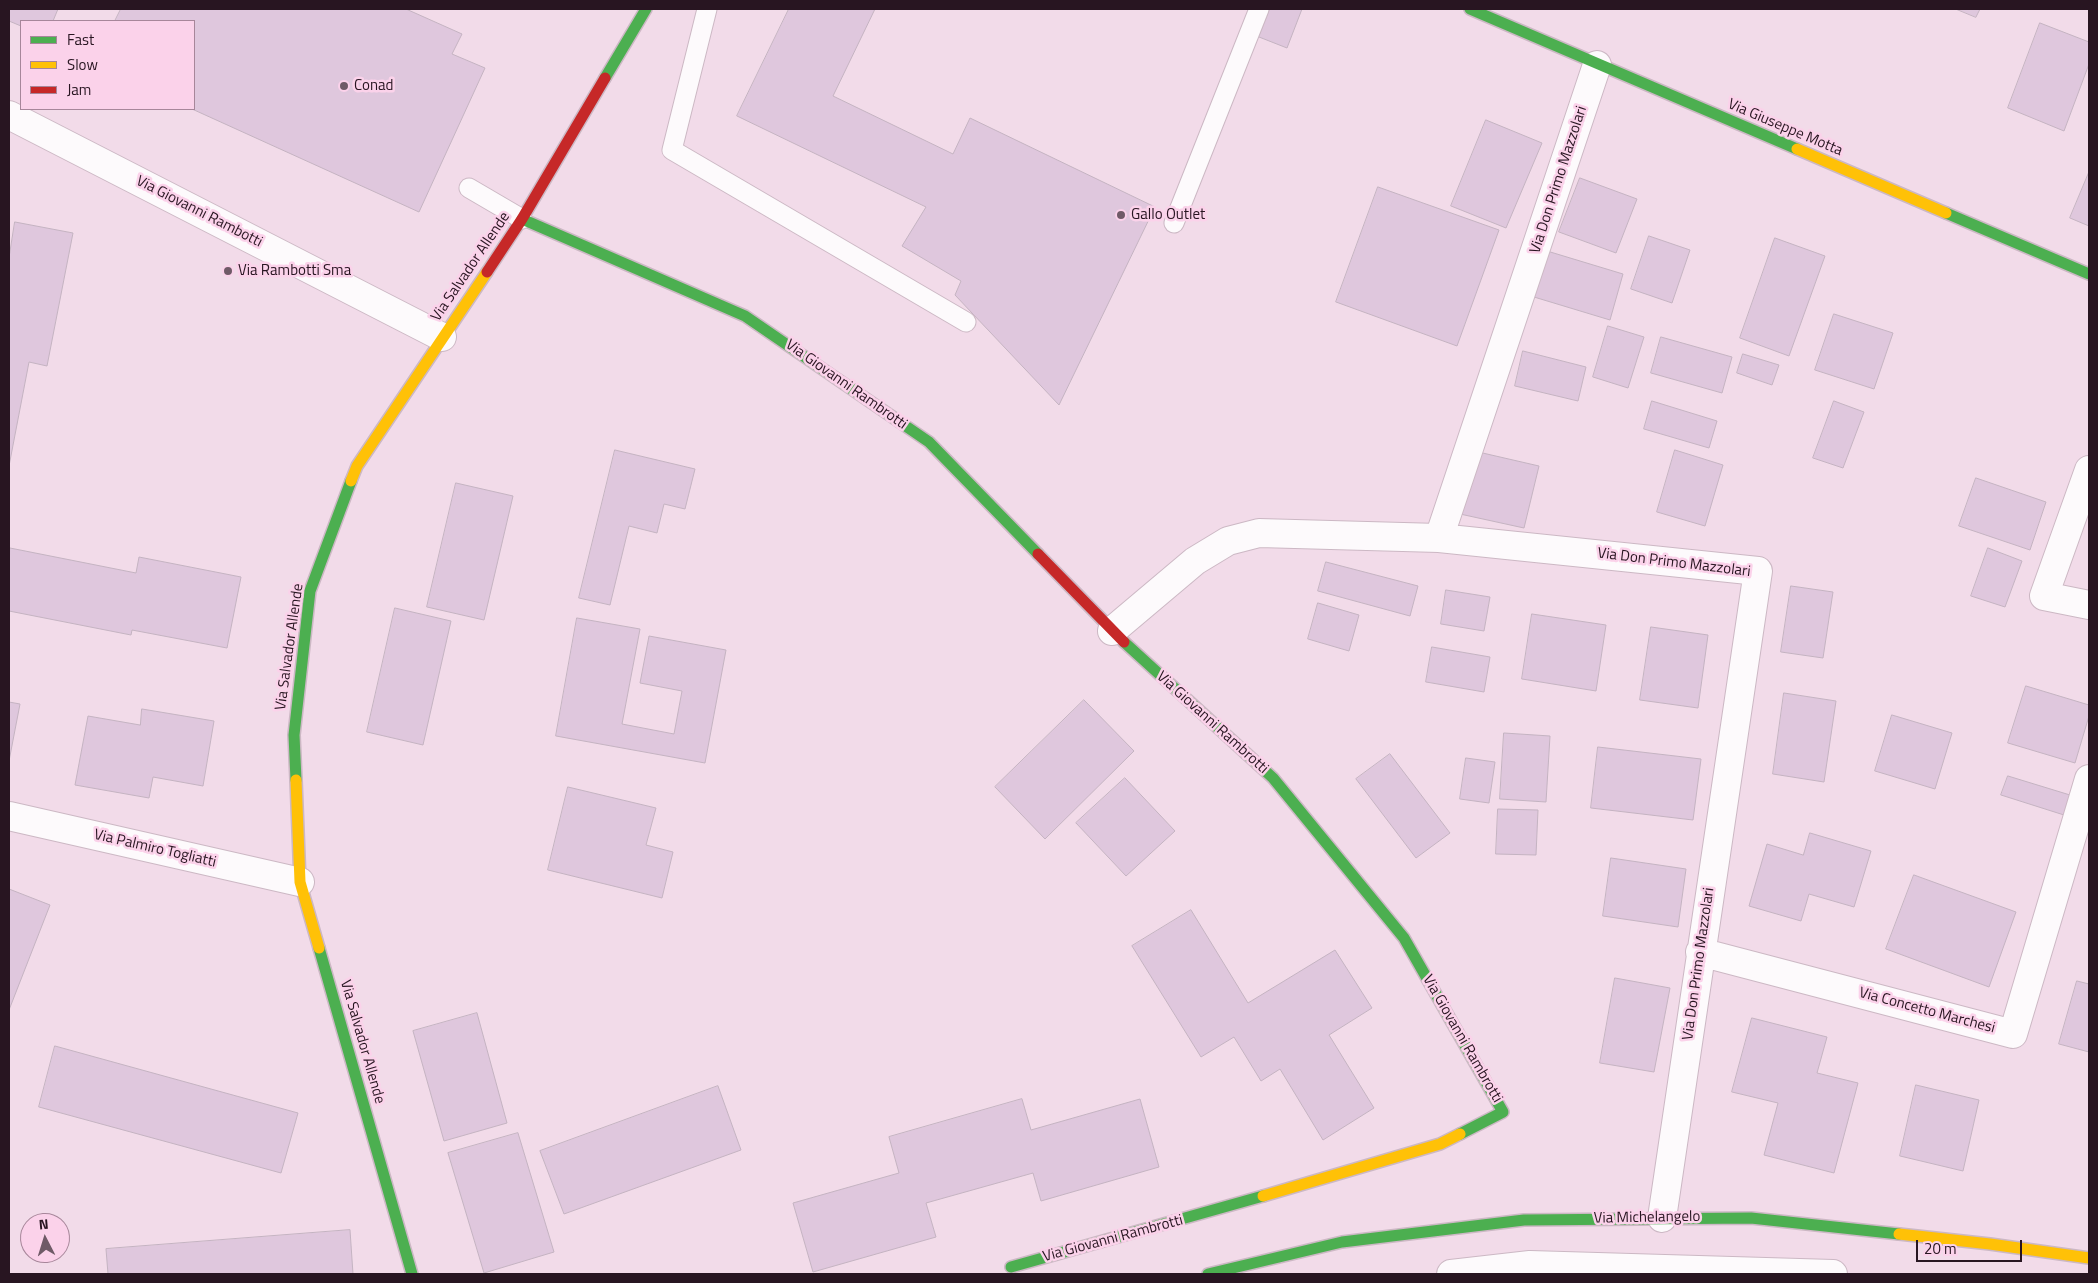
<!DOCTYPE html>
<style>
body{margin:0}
#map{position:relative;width:2098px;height:1283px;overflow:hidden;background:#f2dbe9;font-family:"Titillium Web",sans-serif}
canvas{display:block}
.frame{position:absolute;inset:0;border:10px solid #281521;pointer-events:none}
.legend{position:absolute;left:20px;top:20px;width:175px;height:90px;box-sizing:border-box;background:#fbd2ea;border:1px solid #a7869a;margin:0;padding:6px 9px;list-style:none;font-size:15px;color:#281521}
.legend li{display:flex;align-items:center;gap:10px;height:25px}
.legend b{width:25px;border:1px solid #a7869a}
.north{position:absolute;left:20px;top:1213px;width:50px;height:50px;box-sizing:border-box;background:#fbd2ea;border:1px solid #a7869a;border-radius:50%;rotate:355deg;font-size:14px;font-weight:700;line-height:20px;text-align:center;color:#281521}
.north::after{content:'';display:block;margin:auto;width:18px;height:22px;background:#6f5a67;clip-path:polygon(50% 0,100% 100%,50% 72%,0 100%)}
.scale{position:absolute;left:1916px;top:1240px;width:106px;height:22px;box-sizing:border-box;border:2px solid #281521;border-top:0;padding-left:6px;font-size:15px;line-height:18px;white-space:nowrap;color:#281521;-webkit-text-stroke:4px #fbd2ea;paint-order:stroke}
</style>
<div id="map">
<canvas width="2098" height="1283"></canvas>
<div class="frame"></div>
<ul class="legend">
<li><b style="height:6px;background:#4caf50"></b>Fast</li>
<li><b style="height:6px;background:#ffc107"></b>Slow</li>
<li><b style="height:6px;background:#c62828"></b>Jam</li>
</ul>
<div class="north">N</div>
<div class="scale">20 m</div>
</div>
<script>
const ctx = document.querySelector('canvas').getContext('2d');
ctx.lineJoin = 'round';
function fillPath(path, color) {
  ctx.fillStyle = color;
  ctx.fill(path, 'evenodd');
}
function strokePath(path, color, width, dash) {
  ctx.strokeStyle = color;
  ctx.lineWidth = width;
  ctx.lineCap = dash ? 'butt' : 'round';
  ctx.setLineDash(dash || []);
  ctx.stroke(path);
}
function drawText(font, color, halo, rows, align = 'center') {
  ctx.font = font + ' "Titillium Web",sans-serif';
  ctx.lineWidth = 5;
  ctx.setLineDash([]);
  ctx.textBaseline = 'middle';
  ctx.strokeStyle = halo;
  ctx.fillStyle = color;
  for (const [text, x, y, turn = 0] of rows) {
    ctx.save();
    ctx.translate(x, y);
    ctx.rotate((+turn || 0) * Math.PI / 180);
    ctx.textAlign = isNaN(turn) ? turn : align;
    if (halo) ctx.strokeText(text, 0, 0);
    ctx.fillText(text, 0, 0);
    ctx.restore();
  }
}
const building = new Path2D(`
 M9,9H58L53,21H21V26L9,21Z
 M121,9H406L462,34L452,54L485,68L419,212L192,109H194V21H115Z
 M789,9H875L833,96L953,154L970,118L1155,207L1059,405L955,295L961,281L902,246L926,207L737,116Z
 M1270,9H1302L1287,48L1259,37Z
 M1956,9H1980L1976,17Z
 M2040,23L2089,42V64L2064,131L2008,108Z
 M1486,120L1542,143L1506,228L1451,206Z
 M2089,172V226L2070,218Z
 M1580,178L1637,199L1616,253L1559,232Z
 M1378,187L1499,230L1457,346L1336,302Z
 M15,222L73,233L47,366L29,362L9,466V258Z
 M1649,236L1690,250L1672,303L1631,289Z
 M1775,238L1825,256L1789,356L1740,338Z
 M1547,251L1623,274L1610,320L1534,297Z
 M1834,314L1893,333L1874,389L1815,370Z
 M1608,326L1644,337L1628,388L1593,377Z
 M1661,337L1732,357L1722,393L1651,373Z
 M1523,351L1586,367L1578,401L1515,386Z
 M1743,354L1779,365L1772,385L1737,373Z
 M1652,401L1717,421L1709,448L1644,429Z
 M1834,401L1864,412L1843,468L1813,458Z
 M615,450L695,469L685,509L664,504L657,533L629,526L610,605L579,598Z
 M1675,450L1723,465L1705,526L1657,512Z
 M1474,451L1539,466L1524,528L1460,514Z
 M1976,478L2046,502L2030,550L1959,526Z
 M456,483L513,496L484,620L427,607Z
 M10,548L136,573L139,557L241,577L227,648L132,630L131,635L9,611Z
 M1988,548L2022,561L2005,607L1971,596Z
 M1326,562L1418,586L1410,616L1318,591Z
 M1791,586L1833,592L1823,658L1781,652Z
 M1446,590L1490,597L1484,631L1441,624Z
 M1318,603L1359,615L1349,651L1308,639Z
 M395,608L451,621L423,745L367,732Z
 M1532,614L1606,625L1596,691L1522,679Z
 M577,618L640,629L622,724L674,734L682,691L640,683L649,636L726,650L705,763L556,736Z
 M1651,627L1708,635L1698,708L1640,700Z
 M1432,647L1490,657L1484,692L1426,682Z
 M2026,686L2089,705V716L2075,763L2008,743Z
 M1784,693L1836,701L1824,782L1773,774Z
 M1084,700L1134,751L1045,839L995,787Z
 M9,702L20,704L9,761Z
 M142,709L214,721L203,786L153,777L149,798L75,785L88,716L140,725Z
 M1892,715L1952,733L1935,789L1875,771Z
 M1504,733L1550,736L1546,802L1500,799Z
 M1598,747L1701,759L1693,820L1591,808Z
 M1390,754L1450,833L1416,858L1356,779Z
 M1466,758L1495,762L1489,803L1460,799Z
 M2008,776L2070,795L2064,815L2001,795Z
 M1125,778L1175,831L1126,876L1076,823Z
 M568,787L656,808L646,845L673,852L662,898L548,870Z
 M1498,809L1538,810L1536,855L1496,854Z
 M1810,833L1871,851L1854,907L1809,894L1801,921L1749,906L1767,844L1803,855Z
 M1611,858L1686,869L1678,927L1603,916Z
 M1914,875L2016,912L1989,987L1886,949Z
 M9,889L50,905L9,1010Z
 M1191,910L1248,1003L1335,950L1372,1008L1329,1035L1374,1108L1323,1140L1280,1069L1261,1081L1234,1037L1201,1057L1132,946Z
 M1615,978L1670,988L1654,1072L1600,1063Z
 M2077,981L2089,984V1052L2059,1044Z
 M477,1013L507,1123L444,1141L413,1031Z
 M1752,1018L1827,1037L1817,1073L1858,1083L1834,1173L1764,1155L1778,1103L1732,1092Z
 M55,1046L298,1113L281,1173L39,1107Z
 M1916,1085L1979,1100L1963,1171L1900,1156Z
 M718,1086L741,1150L564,1214L540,1151Z
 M1022,1099L1031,1130L1140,1099L1159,1167L1041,1201L1033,1173L926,1203L936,1237L813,1272L793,1203L899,1173L889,1137Z
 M518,1133L554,1252L484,1273L448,1153Z
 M350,1230L353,1274H108L106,1249Z`);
const lane = new Path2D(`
 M707,9L672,150L966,322
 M469,188L522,219
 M1174,223L1259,9`);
const street = new Path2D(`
 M1597,65L1439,538L1758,571L1662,1218
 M9,115L442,337
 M2089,470L2044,596L2089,605
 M1112,631L1195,561L1228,541L1259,533L1439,538
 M9,816L300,882
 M1700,952L2013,1034L2089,779
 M1451,1274L1530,1265L1833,1274`);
const fast = new Path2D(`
 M1470,9L1797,149
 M605,78L646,9
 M1946,213L2089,274
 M522,219L745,316L929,442L1038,554
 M1124,642L1273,778L1404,938L1503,1112L1460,1134
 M296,780L294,735L310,591L351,481
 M319,948L412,1274
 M1011,1267L1263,1196
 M1208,1274L1342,1242L1524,1220L1751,1218L1899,1234`);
const slow = new Path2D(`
 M1797,149L1946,213
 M351,481L357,466L487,272
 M296,780L300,882L319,948
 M1263,1196L1440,1144L1460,1134
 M1899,1234L1990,1244L2089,1258`);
const jam = new Path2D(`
 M487,272L522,219L605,78
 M1038,554L1124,642`);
const markers = [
 [344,86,5,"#6f5a67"],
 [1121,215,5,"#6f5a67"],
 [228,271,5,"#6f5a67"]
];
const poiNames = [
 ["Conad",354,86],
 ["Gallo Outlet",1131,215],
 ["Via Rambotti Sma",238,271]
];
const streetNames = [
 ["Via Giuseppe Motta",1785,128,23],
 ["Via Don Primo Mazzolari",1559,180,-72],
 ["Via Giovanni Rambotti",199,212,27],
 ["Via Salvador Allende",471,267,-56],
 ["Via Giovanni Rambrotti",846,385,35],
 ["Via Don Primo Mazzolari",1674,563,7],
 ["Via Salvador Allende",290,647,-82],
 ["Via Giovanni Rambrotti",1212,723,42],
 ["Via Palmiro Togliatti",155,849,13],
 ["Via Don Primo Mazzolari",1699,964,-82],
 ["Via Concetto Marchesi",1927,1011,15],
 ["Via Giovanni Rambrotti",1462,1039,60],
 ["Via Salvador Allende",362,1042,74],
 ["Via Michelangelo",1647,1218,-1],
 ["Via Giovanni Rambrotti",1113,1239,-15]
];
fillPath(building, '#dfc7dd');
strokePath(building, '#c4b3c1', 1);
strokePath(lane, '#ccb8c4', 21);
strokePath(street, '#ccb8c4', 30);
strokePath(fast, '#ccb8c4', 14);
strokePath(slow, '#ccb8c4', 14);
strokePath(jam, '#ccb8c4', 14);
strokePath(lane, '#fdfafc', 19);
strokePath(street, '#fdfafc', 28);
strokePath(fast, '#4caf50', 11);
strokePath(slow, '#ffc107', 11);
strokePath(jam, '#c62828', 11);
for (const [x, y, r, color] of markers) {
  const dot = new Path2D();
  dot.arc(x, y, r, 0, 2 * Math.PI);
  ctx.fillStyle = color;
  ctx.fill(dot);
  strokePath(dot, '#fbd2ea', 2);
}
drawText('15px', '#281521', '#fbd2ea', poiNames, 'left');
drawText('15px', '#281521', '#fbd2ea', streetNames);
</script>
